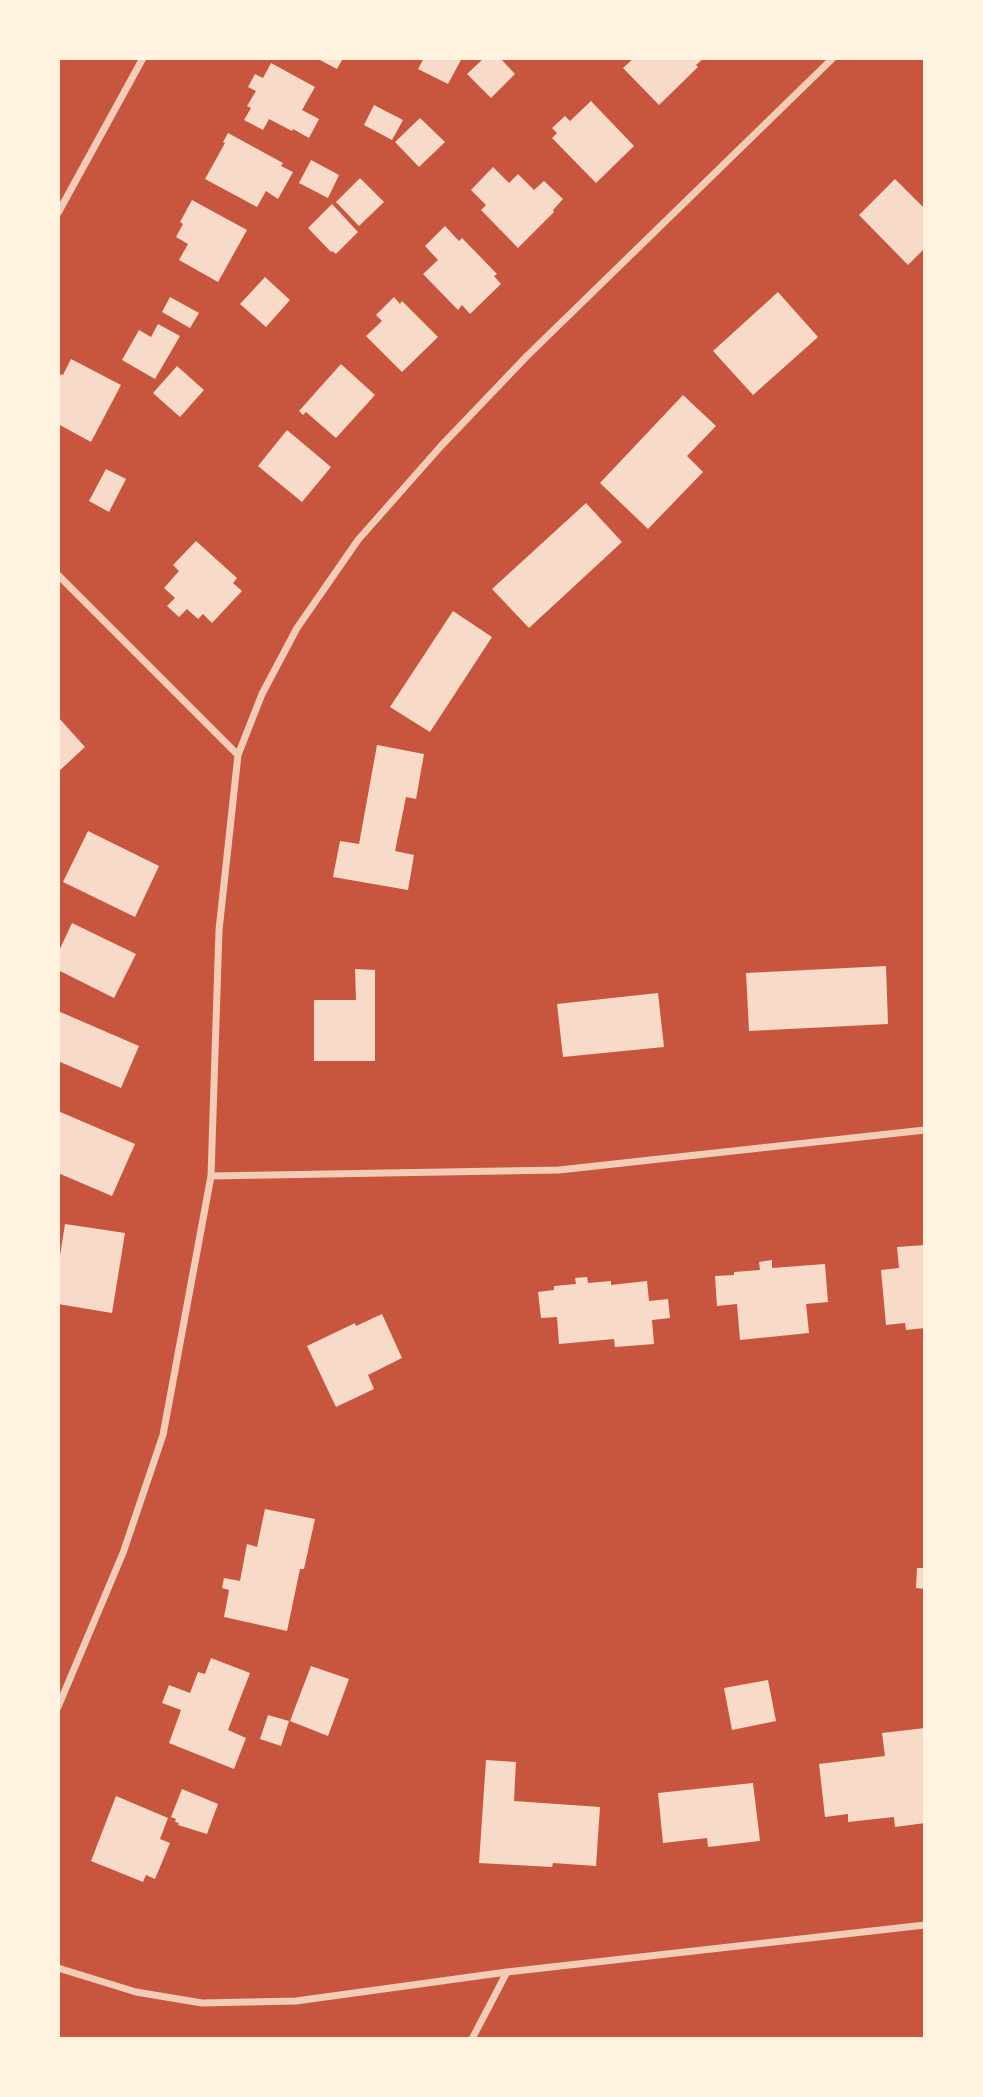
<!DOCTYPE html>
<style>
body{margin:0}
#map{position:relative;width:983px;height:2097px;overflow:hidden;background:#c8553d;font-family:Jost,sans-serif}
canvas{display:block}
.frame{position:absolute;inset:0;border:60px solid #fff3e0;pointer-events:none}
</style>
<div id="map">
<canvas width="983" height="2097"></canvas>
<div class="frame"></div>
</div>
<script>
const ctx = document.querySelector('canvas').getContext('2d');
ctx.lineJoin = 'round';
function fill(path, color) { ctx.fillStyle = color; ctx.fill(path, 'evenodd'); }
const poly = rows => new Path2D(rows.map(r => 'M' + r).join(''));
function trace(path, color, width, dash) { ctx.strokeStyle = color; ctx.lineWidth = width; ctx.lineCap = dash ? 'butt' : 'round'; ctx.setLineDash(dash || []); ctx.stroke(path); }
fill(poly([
 [316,58,339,58,342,60,337,69],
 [424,58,462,58,448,84,418,69],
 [484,58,500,58,515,74,491,98,467,74],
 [634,58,704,58,696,65,698,67,659,105,623,68],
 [271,63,315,87,302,110,319,119,309,138,293,129,292,131,269,119,263,130,244,120,251,108,247,106,256,91,248,87,255,74,263,78],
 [591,101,634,146,596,183,552,138,557,133,552,128,565,116,570,121],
 [374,105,403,120,392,140,364,125],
 [420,118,445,142,419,167,395,142],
 [228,133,283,163,281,166,293,172,278,199,266,191,257,207,205,179,225,143,223,142],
 [311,160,339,175,328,198,299,183],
 [493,167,509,183,518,174,534,190,544,181,563,199,553,210,554,212,518,248,481,210,486,205,471,190],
 [360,178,384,202,359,226,336,202],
 [895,179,925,209,925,248,908,265,859,215],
 [192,200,247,230,218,282,179,260,188,244,176,237,183,224,180,222],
 [332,204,358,232,336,254,332,251,331,252,308,228],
 [445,226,459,241,462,238,497,274,494,276,501,284,470,314,462,305,458,310,423,274,438,260,425,246],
 [265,277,290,300,266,327,240,304],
 [778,292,818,337,753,395,713,351],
 [170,297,199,313,190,328,162,312],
 [394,297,400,304,402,301,438,337,402,372,366,336,382,321,376,315],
 [158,324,180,336,155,379,122,360,139,330,151,337],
 [71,359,121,385,91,442,58,424,58,378,61,374,63,375],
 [341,364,375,395,336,438,306,412,303,415,299,411],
 [177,366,204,390,180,417,153,393],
 [683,395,716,426,687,456,703,472,648,529,600,483],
 [287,430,331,467,302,502,258,466],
 [106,469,126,479,109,512,89,501],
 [586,503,622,542,529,628,492,589],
 [196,541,237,578,233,583,242,591,212,623,203,614,198,619,187,609,179,617,167,606,175,598,164,588,179,571,173,565],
 [453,611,492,637,430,732,390,707],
 [58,717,85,747,58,772],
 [377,745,424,754,416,799,406,797,395,851,414,855,408,890,333,877,340,841,359,844],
 [88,831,159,866,135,917,63,882],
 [72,923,136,954,114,998,58,970,58,953],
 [886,966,888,1024,749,1031,746,973],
 [355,969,375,970,375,1061,314,1061,314,1000,356,1000],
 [658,993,664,1047,563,1057,557,1004],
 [58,1011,139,1046,121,1088,58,1061],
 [58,1111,135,1144,112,1196,58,1173],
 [65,1224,125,1233,112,1313,58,1304,58,1268],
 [925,1245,925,1328,906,1330,905,1323,886,1325,881,1270,899,1268,897,1247],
 [772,1260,772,1268,825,1264,828,1302,806,1304,809,1333,740,1340,737,1304,717,1306,715,1276,734,1275,734,1272,760,1270,759,1262],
 [587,1277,588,1283,611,1281,611,1285,647,1281,649,1301,668,1299,670,1318,652,1320,654,1344,615,1347,614,1339,559,1344,557,1317,541,1318,538,1292,554,1290,554,1286,576,1284,575,1278],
 [382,1314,402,1358,368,1375,374,1389,336,1407,307,1346,355,1323,356,1326],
 [265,1509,315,1519,304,1569,300,1569,287,1631,224,1617,229,1590,222,1588,224,1578,240,1581,247,1544,257,1547],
 [917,1568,925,1568,925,1589,916,1588],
 [211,1658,250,1673,228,1730,246,1738,234,1769,169,1743,181,1710,162,1703,169,1685,190,1693,198,1672,205,1674],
 [311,1666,349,1679,328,1736,290,1721],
 [768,1680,776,1721,732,1730,724,1688],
 [268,1715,289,1721,281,1746,260,1739],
 [925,1728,925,1823,895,1827,894,1817,848,1822,848,1814,825,1817,819,1764,885,1756,882,1733],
 [486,1760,516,1762,514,1801,600,1807,596,1866,553,1863,552,1867,479,1863],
 [753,1783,760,1841,708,1847,707,1838,663,1843,658,1793],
 [182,1789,218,1804,207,1834,178,1825,179,1823,175,1822,176,1819,171,1817],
 [116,1796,168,1818,160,1839,170,1843,155,1879,146,1875,143,1882,91,1861]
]), '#f7dbc8');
trace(poly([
 [58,213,143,58],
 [58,575,238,755],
 [211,1176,559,1170,925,1130],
 [58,1707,123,1553,163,1435,211,1176,219,930,238,755,262,694,297,628,358,540,441,446,527,356,833,58],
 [58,1968,136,1992,202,2003,296,2001,507,1972,925,1925],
 [472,2039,507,1972]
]), '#f1ccb7', 7);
</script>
